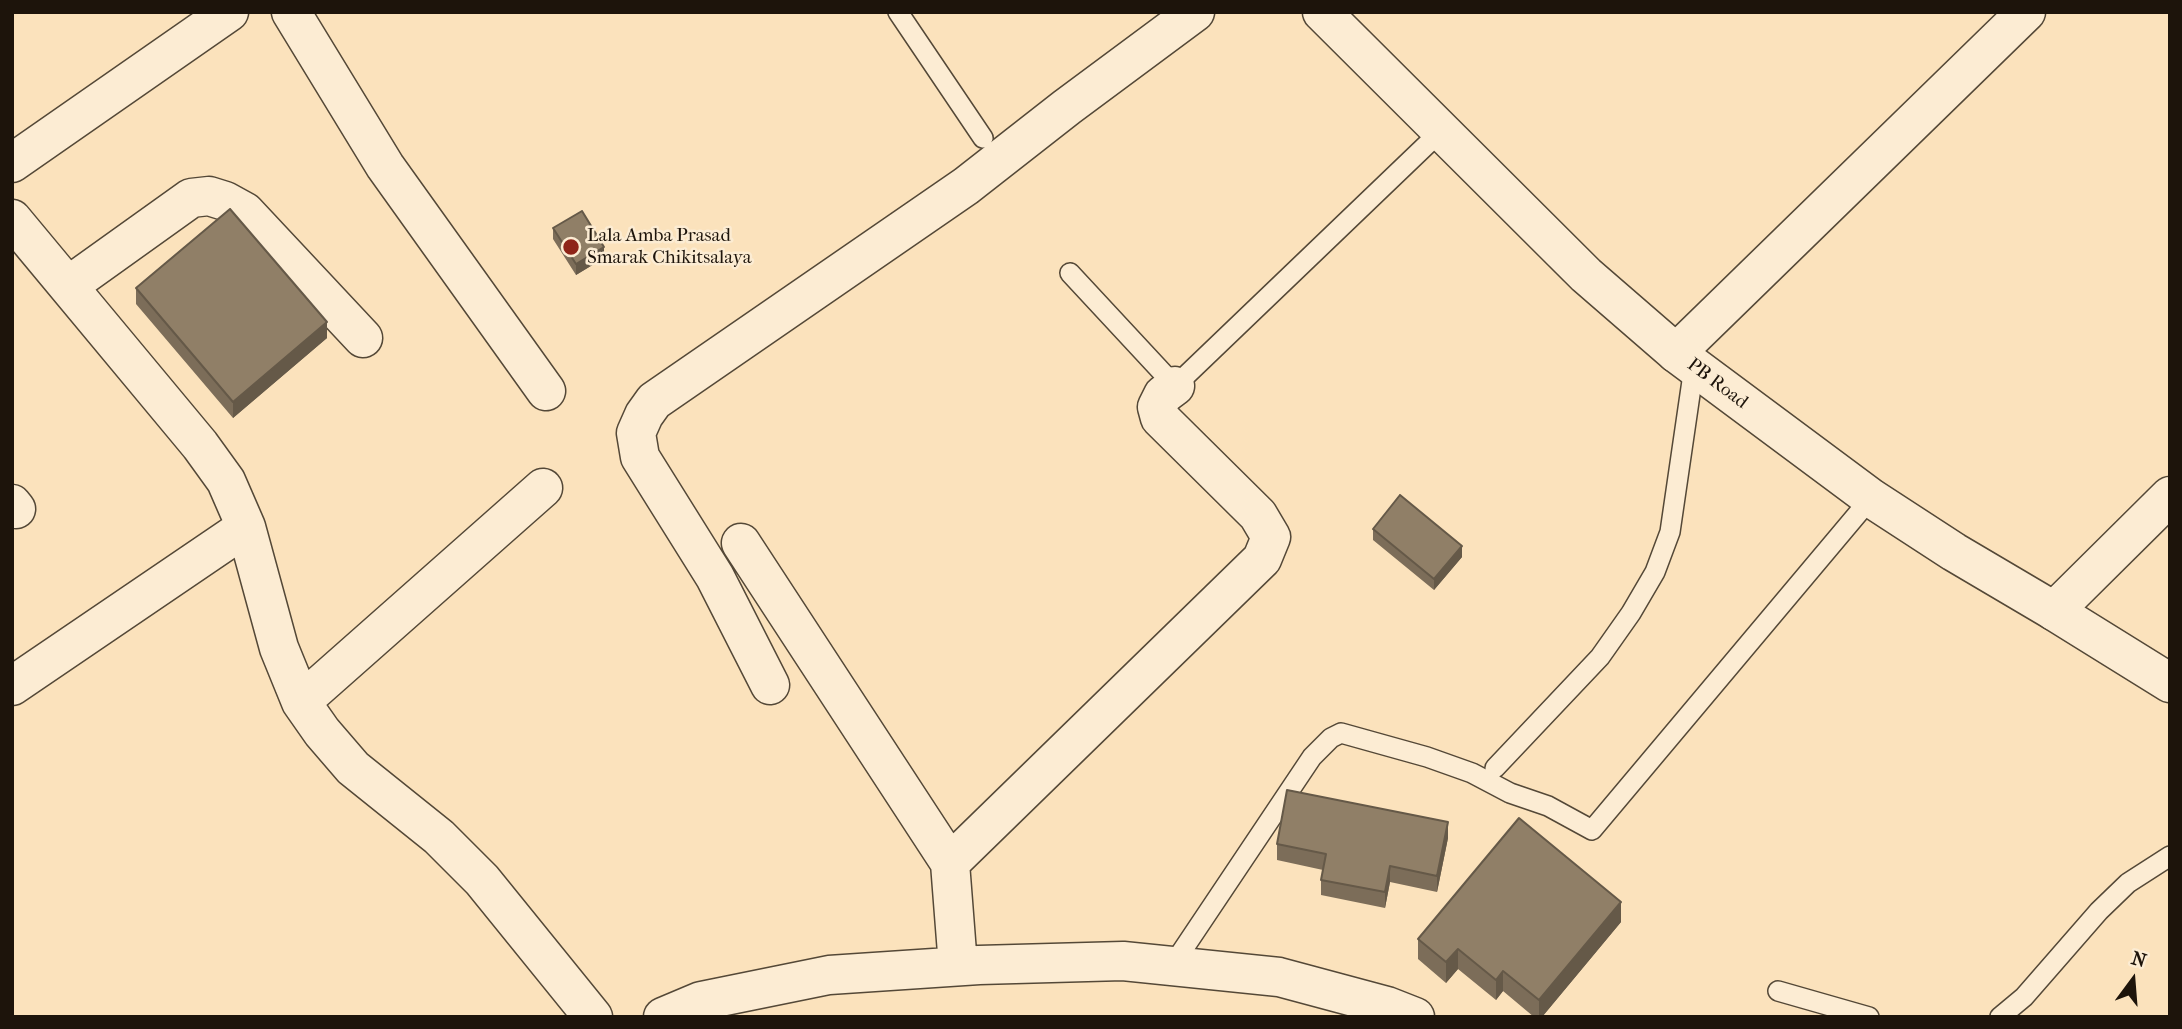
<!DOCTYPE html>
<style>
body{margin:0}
#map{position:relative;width:2182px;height:1029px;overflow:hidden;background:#fbe2bc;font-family:"IM FELL French Canon",serif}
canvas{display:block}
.frame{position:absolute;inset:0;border:14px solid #1d140b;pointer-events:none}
.north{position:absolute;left:2098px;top:945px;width:70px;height:70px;-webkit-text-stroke:5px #fcecd3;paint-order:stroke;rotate:16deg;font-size:19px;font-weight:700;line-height:28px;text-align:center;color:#1d140b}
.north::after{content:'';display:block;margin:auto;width:24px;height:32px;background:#1d140b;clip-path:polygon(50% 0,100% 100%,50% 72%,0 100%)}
</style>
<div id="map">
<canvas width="2182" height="1029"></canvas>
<div class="frame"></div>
<div class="north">N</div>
</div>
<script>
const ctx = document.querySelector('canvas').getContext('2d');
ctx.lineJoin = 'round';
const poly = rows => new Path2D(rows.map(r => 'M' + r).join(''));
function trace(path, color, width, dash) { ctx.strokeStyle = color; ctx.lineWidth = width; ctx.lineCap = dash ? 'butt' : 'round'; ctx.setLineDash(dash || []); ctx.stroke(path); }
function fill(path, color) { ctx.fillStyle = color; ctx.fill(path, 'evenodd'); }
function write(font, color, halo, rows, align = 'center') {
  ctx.font = font + ' "IM FELL French Canon",serif'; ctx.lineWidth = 5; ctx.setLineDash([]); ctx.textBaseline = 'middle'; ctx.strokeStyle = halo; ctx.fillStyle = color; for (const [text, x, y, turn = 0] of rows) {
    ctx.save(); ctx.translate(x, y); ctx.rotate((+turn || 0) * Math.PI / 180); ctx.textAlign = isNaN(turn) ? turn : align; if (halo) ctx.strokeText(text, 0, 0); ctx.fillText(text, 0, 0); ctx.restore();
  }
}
const service = poly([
 [898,12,983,138],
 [1070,273,1175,386,1441,131],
 [1495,768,1600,657,1631,613,1655,572,1670,532,1694,367],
 [1172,966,1312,757,1331,738,1341,733,1427,757,1472,773,1510,793,1548,806,1592,830,1871,498],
 [1778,991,1869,1017],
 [2000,1017,2024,997,2099,911,2128,883,2170,856]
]);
const minor = poly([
 [291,12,385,166,546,391],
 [12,163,229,12],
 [12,219,200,445,226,481,246,527,12,686],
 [68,286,191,198,209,196,225,201,245,212,363,338],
 [1676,353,2026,12],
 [12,504,16,509],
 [246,527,279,648,301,702,322,732,353,768,439,837,482,880,593,1017],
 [741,543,950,863],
 [2054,611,2170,496],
 [770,685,715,577,640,457,636,433,644,415,654,401,966,186,1067,107,1195,12],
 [301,702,543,488],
 [958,966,950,863,1262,559,1271,537,1258,515,1160,418,1157,407,1163,395,1175,386],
 [663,1017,701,1001,829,975,979,965,1123,961,1279,977,1387,1006,1415,1017]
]);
const tertiary = poly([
 [1322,12,1586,275,1676,353,1871,498,1954,552,2054,611,2170,683]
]);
trace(service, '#544837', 22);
trace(minor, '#544837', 41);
trace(tertiary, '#544837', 41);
trace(service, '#fcecd3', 19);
trace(minor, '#fcecd3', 38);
trace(tertiary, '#fcecd3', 38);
fill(poly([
 [553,228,604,258,576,275,553,239],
 [136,288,327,338,233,418,136,304],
 [1373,529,1462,557,1434,590,1373,540],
 [1448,838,1437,892,1390,882,1385,908,1321,895,1321,880,1323,870,1277,860,1277,844],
 [1621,922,1542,1017,1534,1017,1503,991,1496,1000,1458,969,1446,983,1418,959,1418,939]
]), '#7c6d59');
fill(poly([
 [604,247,604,258,576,275,576,264],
 [327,322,327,338,233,418,233,402],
 [1462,546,1462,557,1434,590,1434,579],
 [1448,822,1448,838,1437,892,1437,876],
 [1390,866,1390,882,1385,908,1385,892],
 [1621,902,1621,922,1542,1017,1539,1017,1539,1000],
 [1458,949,1458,969,1446,983,1446,962],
 [1503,971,1503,991,1496,1000,1496,980]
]), '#655948');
const building = poly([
 [230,209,327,322,233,402,136,288,230,209],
 [582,211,604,247,576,264,553,228,582,211],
 [1400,495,1462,546,1434,579,1373,529,1400,495],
 [1287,790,1448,822,1437,876,1390,866,1385,892,1321,880,1326,854,1277,844,1287,790],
 [1519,818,1621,902,1539,1000,1503,971,1496,980,1458,949,1446,962,1418,939,1519,818]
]);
fill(building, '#907f67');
trace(building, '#655948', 2);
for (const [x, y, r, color] of [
 [571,247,9,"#8f2418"]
]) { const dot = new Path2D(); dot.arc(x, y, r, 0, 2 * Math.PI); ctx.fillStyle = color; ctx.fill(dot); trace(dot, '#fcecd3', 2.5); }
write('19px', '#1d140b', '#fcecd3', [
 ["Lala Amba Prasad",587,236],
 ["Smarak Chikitsalaya",587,258]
], 'left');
write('19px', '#1d140b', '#fcecd3', [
 ["PB Road",1717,384,37]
]);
</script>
